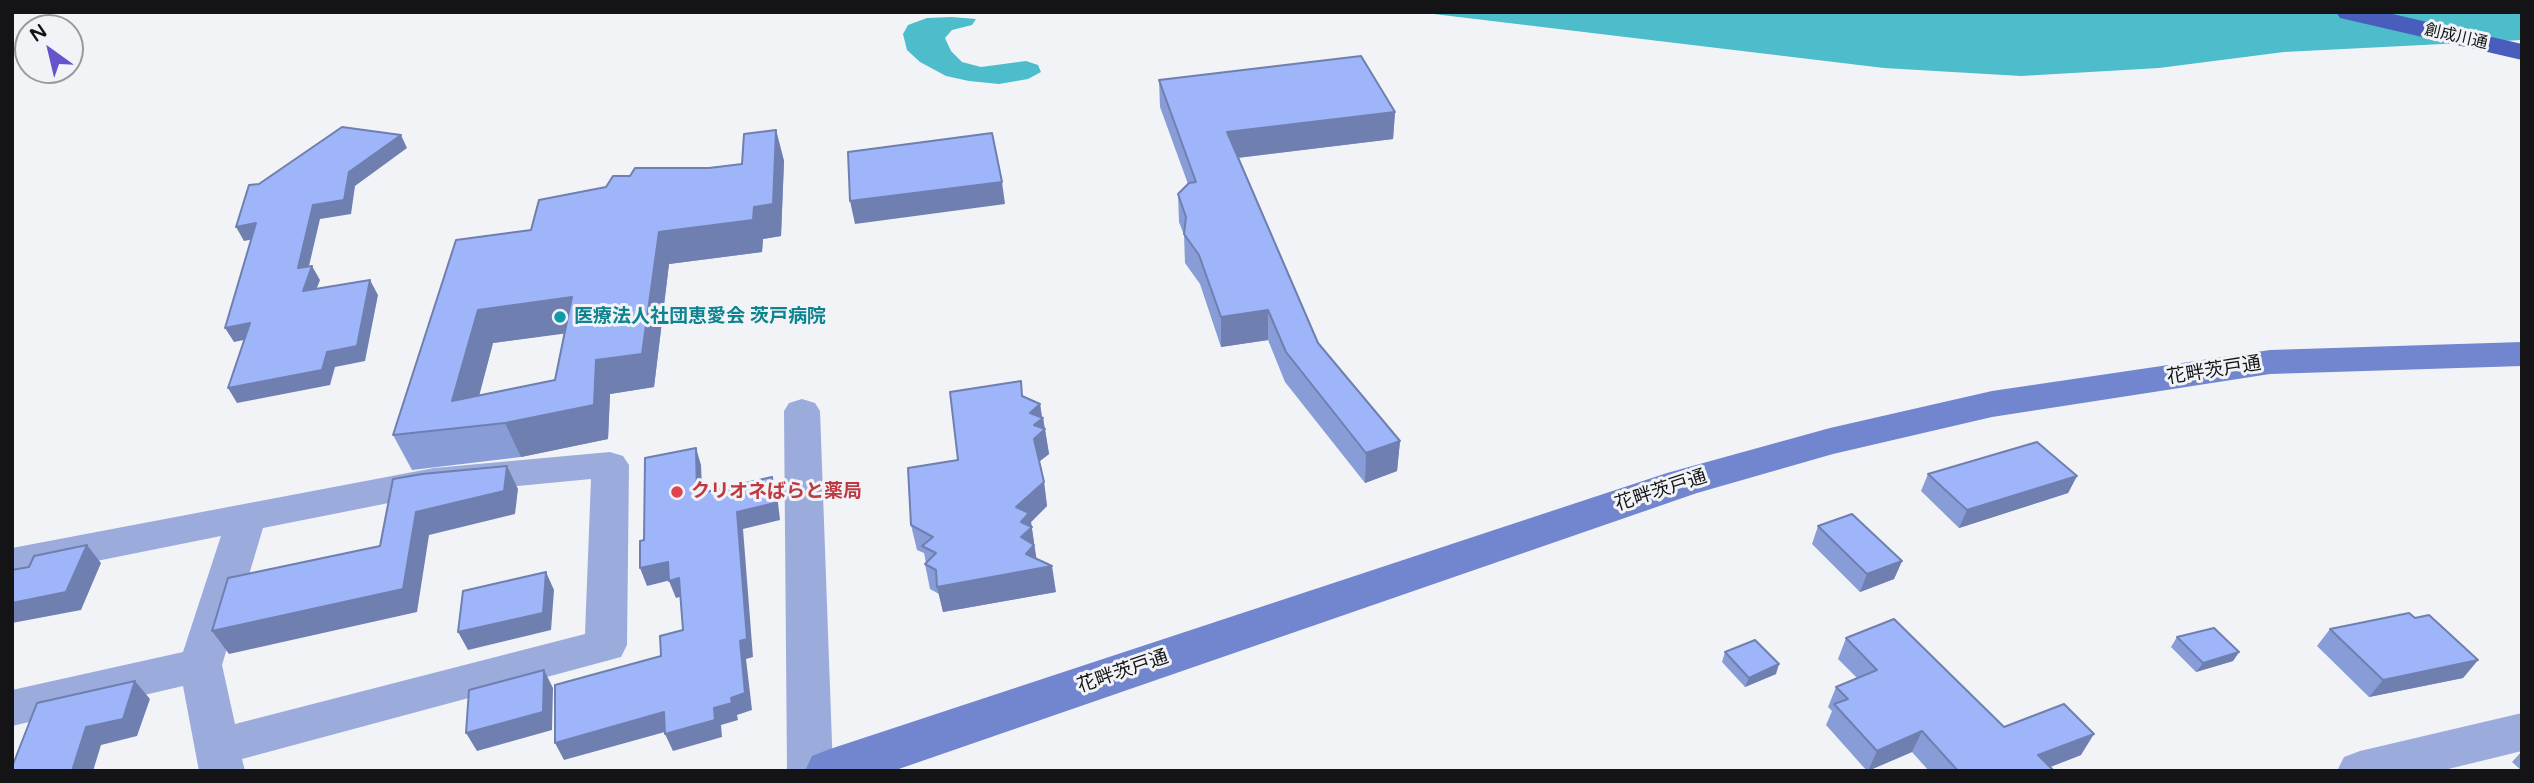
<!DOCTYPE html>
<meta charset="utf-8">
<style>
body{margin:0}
#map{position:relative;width:2534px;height:783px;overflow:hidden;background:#f2f3f7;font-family:"Varela Round",sans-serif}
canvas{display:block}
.frame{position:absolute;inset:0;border:14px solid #141416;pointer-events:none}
.north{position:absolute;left:14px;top:14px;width:70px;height:70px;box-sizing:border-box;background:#f2f3f7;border:2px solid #999a9d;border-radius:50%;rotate:326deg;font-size:19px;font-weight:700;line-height:28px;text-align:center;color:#141416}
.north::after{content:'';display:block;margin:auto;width:24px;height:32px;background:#6654cd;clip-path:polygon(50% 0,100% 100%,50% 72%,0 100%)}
</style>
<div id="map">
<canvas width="2534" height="783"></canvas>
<div class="frame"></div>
<div class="north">N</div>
</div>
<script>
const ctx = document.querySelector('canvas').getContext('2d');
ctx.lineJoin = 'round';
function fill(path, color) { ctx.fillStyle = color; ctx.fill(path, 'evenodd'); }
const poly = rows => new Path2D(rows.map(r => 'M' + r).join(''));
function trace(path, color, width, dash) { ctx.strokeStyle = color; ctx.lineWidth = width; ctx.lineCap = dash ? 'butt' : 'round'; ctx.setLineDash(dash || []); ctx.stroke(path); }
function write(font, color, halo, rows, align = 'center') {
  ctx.font = font + ' "Varela Round","Noto Sans JP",sans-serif'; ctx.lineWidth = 6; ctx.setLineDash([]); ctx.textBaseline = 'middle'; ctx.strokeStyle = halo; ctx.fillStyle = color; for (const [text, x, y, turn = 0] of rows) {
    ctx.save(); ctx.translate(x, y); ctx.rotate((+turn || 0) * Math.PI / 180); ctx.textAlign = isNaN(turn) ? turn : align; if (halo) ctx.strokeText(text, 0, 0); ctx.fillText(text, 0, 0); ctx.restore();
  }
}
fill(poly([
 [1417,12,2522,12,2522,40,2284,52,2159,68,2021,76,1884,68],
 [952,17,976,19,972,25,952,30,945,38,951,51,962,62,981,67,1026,61,1038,65,1041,72,1028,79,999,84,969,81,946,76,920,62,907,50,903,34,908,25,927,18]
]), '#4dbdcb');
fill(poly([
 [802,399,815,403,820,411,833,771,787,771,784,411,789,403,802,399],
 [610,452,623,456,629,465,627,645,621,657,242,759,245,771,199,771,183,686,12,726,12,690,183,652,221,536,12,578,12,548,434,468,610,452],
 [591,479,585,634,235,724,222,665,263,528,434,494,591,479],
 [2522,713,2522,751,2440,771,2337,771,2344,757,2360,751,2522,713]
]), '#9babdc');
fill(poly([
 [2522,342,2522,366,2270,374,1992,417,1833,454,1697,493,893,771,805,771,812,756,830,749,1667,473,1830,428,1992,391,2270,350,2522,342]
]), '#7186ce');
fill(poly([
 [2336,12,2384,12,2522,44,2522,60,2340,18,2336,12]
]), '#495ebc');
fill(poly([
 [1159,80,1395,112,1393,139,1238,158,1318,343,1400,441,1397,471,1365,483,1285,382,1268,340,1221,347,1200,284,1185,263,1184,235,1179,222,1178,194,1188,184,1160,107],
 [776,130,784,161,781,236,763,239,762,252,669,264,654,387,610,394,608,439,521,457,412,470,393,435,531,230,606,187,630,176,742,164],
 [564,333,555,380,479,395,493,343],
 [1023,396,1040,404,1042,417,1043,418,1049,454,1039,462,1044,482,1047,506,1031,522,1036,559,1056,592,943,612,939,594,930,589,925,564,926,563,924,553,917,550,911,525],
 [1928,474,2077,476,2068,493,1959,528,1921,491],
 [1818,526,1902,561,1894,579,1860,592,1812,544],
 [2415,618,2478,660,2463,678,2369,697,2317,646,2330,629],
 [2177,637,2239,652,2233,661,2196,672,2171,647],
 [1846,638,2004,727,2081,755,2050,767,2054,771,1929,771,1912,752,1867,771,1826,725,1832,711,1828,707,1836,687,1857,678,1838,659],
 [1725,652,1776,674,1745,687,1722,662],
 [2522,751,2522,771,2512,762]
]), '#889cd7');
fill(poly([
 [1395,112,1393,139,1227,159,1227,132],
 [776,130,784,161,781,236,763,239,762,252,669,264,654,387,610,394,608,439,521,457,505,423,596,360,659,232,754,207],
 [401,135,407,148,355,186,351,214,320,219,305,283,298,268,313,205,349,172],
 [1002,182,1005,204,855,224,850,201],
 [256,223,264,237,244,241,236,227],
 [312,266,320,280,310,306,303,291],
 [370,280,378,295,365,361,335,367,330,385,237,403,228,388,327,352],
 [572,297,584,331,493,343,471,427,452,401,478,310],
 [1268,310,1268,340,1221,347,1221,317],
 [250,323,258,337,234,342,225,328],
 [1040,404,1042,418,1043,418,1045,430,1045,429,1049,454,1037,463,1030,413],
 [1400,441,1397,471,1365,483,1366,453],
 [696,448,701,465,703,511,697,494],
 [507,466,518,489,515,514,429,535,417,612,229,654,212,631,403,589,416,512],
 [2077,476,2068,493,1959,528,1967,510],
 [772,477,777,494,780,520,743,529,753,657,746,659,752,710,737,715,738,720,721,725,722,737,673,751,665,734,731,698,740,641,737,512],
 [1044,482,1047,506,1031,522,1038,569,1052,566,1056,592,943,612,937,587,1016,507],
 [87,545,101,563,81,610,12,623,12,603],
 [1902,561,1894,579,1860,592,1867,574],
 [668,562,675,579,647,586,640,568],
 [546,572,554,590,551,630,468,650,458,632],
 [679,578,686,595,676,598,669,581],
 [2239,652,2233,661,2196,672,2203,663],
 [2478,660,2463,678,2369,697,2383,680],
 [1779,664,1776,674,1745,687,1749,678],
 [544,670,553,688,552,730,477,751,466,733],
 [135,681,150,699,137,736,101,745,93,771,72,771,86,727],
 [664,712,672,730,564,760,555,743],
 [1922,731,1912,752,1868,771,1877,751],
 [2094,734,2081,755,2040,771,2038,755]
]), '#6f7faf');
const building = poly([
 [1361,56,1395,112,1227,132,1318,343,1400,441,1366,453,1286,352,1268,310,1221,317,1199,255,1184,234,1186,217,1178,194,1189,183,1196,182,1159,80,1361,56],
 [342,127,401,135,349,172,344,200,313,205,298,268,312,266,303,291,370,280,357,346,327,352,322,370,228,388,250,323,225,328,256,223,236,227,249,185,259,184,342,127],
 [776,130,773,204,754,207,753,220,659,232,642,354,596,360,594,405,505,423,393,435,456,240,531,230,539,200,606,187,613,176,630,176,635,168,709,168,742,164,744,134,776,130],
 [572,297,555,380,452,401,478,310,572,297],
 [992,133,1002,182,850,201,848,152,992,133],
 [1021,381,1022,396,1040,404,1030,413,1043,418,1034,425,1045,429,1034,439,1044,482,1016,507,1029,513,1021,522,1032,527,1021,537,1034,545,1026,554,1052,566,937,587,936,570,925,564,936,553,922,546,933,537,911,525,908,468,958,460,950,392,1021,381],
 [2037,442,2077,476,1967,510,1928,474,2037,442],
 [696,448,697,494,772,477,775,503,737,512,747,639,740,641,745,693,731,698,732,703,714,708,715,720,665,734,664,712,555,743,555,685,661,656,660,636,683,630,679,578,669,581,668,562,640,568,640,541,644,540,645,458,696,448],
 [507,466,504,491,416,512,403,589,212,631,228,578,380,546,393,479,422,474,507,466],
 [1852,514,1902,561,1867,574,1818,526,1852,514],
 [87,545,66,592,12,603,12,570,29,567,34,556,87,545],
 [546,572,543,613,458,632,463,591,546,572],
 [2409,613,2415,618,2429,615,2478,660,2383,680,2330,629,2409,613],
 [1894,619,2004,727,2064,704,2094,734,2038,755,2054,771,1958,771,1922,731,1877,751,1834,704,1848,699,1836,687,1877,670,1846,638,1894,619],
 [2214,628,2239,652,2203,663,2177,637,2214,628],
 [1755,640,1779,664,1749,678,1725,652,1755,640],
 [544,670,543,712,466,733,469,690,544,670],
 [135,681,123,719,86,727,72,771,12,771,12,767,37,703,135,681]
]);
fill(building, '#9eb5fa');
trace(building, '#6f7faf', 2);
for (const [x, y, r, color] of [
 [560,317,7,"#0f9aa8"],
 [677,492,7,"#e0444e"]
]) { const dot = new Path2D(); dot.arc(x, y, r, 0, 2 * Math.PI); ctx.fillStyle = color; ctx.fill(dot); trace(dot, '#f2f3f7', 2.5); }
write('16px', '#141416', '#f2f3f7', [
 ["創成川通",2456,37,13]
]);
write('bold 19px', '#0d838f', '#f2f3f7', [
 ["医療法人社団恵愛会 茨戸病院",574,317]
], 'left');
write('19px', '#141416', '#f2f3f7', [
 ["花畔茨戸通",2214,371,-9],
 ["花畔茨戸通",1661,491,-18],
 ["花畔茨戸通",1123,672,-19]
]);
write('bold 19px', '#be3a42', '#f2f3f7', [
 ["クリオネばらと薬局",691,492]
], 'left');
</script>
